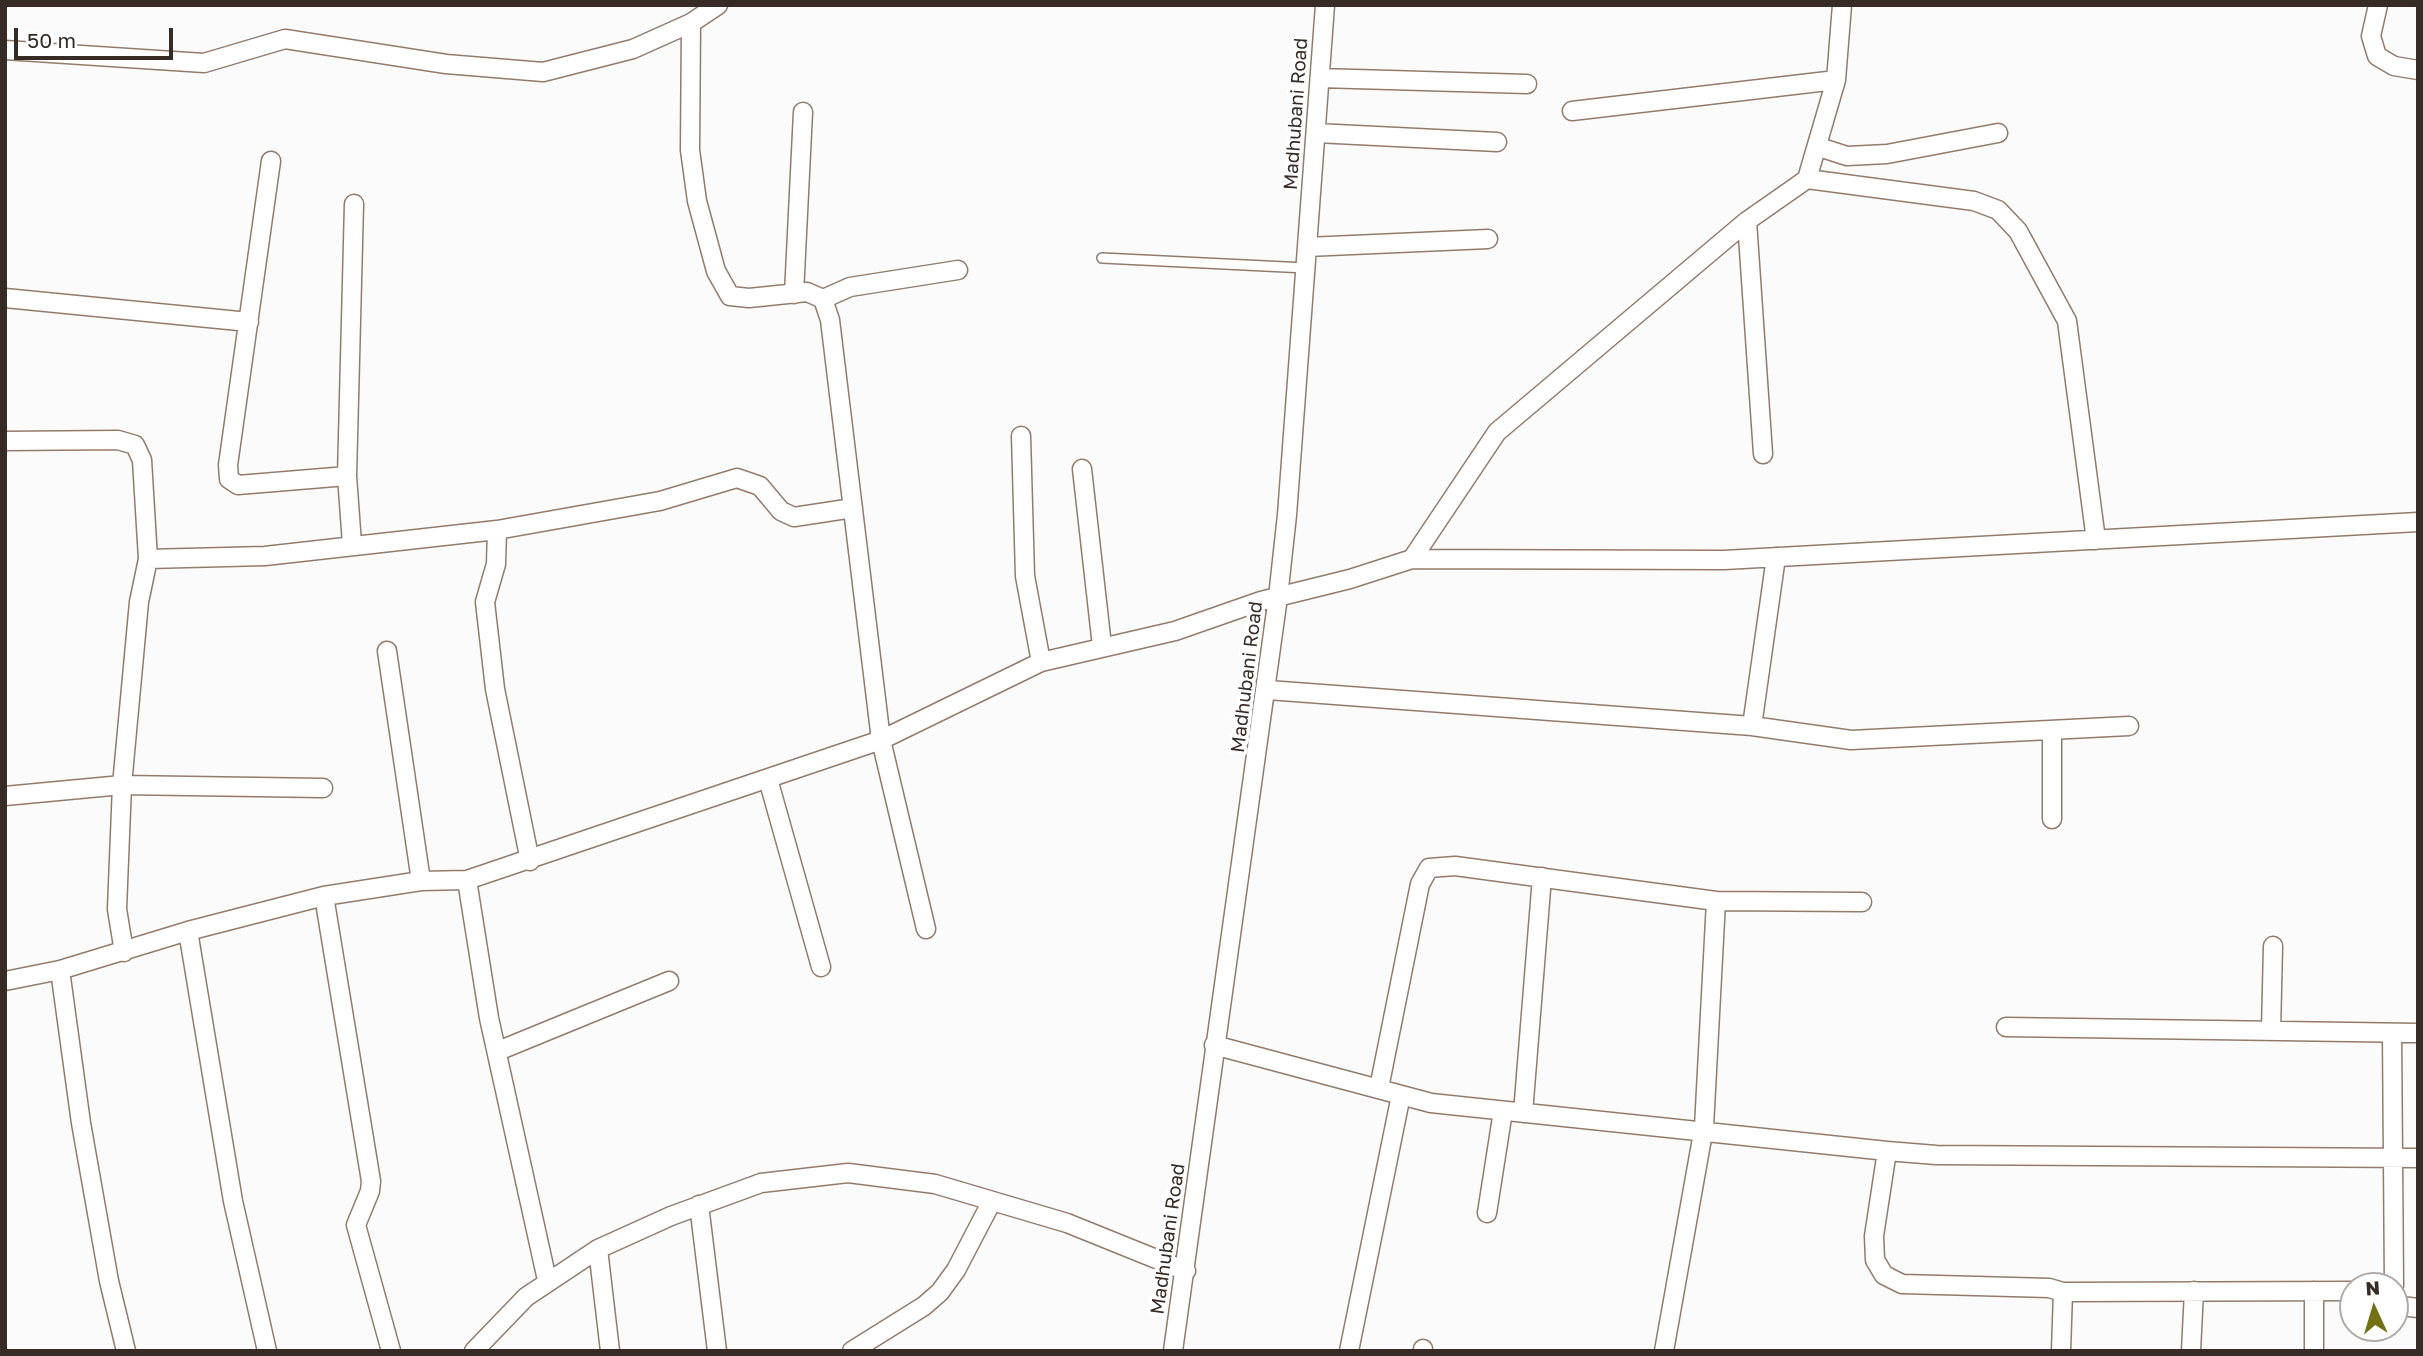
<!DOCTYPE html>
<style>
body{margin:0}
#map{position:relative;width:2423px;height:1356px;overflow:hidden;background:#fbfbfb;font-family:"Golos Text",sans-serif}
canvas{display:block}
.frame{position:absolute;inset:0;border:7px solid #362c25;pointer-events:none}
.north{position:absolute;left:2339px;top:1272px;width:70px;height:70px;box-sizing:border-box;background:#fff;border:2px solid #afaba8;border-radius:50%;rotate:356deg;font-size:19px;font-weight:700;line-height:28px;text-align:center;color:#362c25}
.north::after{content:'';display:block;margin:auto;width:24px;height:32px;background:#727115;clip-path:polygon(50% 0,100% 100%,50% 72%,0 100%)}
.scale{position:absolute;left:14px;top:28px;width:159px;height:32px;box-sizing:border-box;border:4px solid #362c25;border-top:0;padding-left:9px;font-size:21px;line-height:24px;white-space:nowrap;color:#362c25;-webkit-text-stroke:5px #fff;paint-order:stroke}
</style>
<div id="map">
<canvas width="2423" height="1356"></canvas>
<div class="frame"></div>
<div class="north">N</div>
<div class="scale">50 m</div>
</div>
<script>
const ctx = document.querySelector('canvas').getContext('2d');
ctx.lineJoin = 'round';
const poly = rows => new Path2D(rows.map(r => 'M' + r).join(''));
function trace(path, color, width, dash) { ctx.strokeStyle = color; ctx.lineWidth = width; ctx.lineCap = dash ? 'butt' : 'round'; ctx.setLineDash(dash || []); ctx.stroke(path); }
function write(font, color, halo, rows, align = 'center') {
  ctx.font = font + ' "Golos Text",sans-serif'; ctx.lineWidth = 7; ctx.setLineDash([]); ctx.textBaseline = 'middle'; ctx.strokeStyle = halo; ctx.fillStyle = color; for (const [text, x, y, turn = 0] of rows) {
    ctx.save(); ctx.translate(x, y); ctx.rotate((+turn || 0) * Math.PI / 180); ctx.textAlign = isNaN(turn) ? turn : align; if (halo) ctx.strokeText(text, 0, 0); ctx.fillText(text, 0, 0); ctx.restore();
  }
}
const service = poly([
 [1102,258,1306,268]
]);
const minor = poly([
 [2378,5,2371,36,2377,56,2394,66,2418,70],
 [691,23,690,150,697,201,716,271,730,296,749,298,807,292,823,299,830,320,881,740,926,929],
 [5,50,204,63,285,39,446,64,543,72,633,49,691,23,718,5],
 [1320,78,1527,84],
 [1572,111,1836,80],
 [1316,133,1497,142],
 [1819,147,1847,156,1887,154,1998,133],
 [271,161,228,465,229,479,238,485,347,476],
 [1807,179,1974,201,1998,210,2018,231,2067,321,2096,540],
 [1747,221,1763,454],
 [1307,247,1488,239],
 [794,294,803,112],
 [5,298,249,322],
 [823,299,850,287,958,270],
 [1021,436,1025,576,1041,662],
 [5,441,118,440,135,445,142,460,148,559,139,602,122,785,117,909,124,952],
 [1082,469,1102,646],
 [497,530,496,564,485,602,495,689,530,861],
 [352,544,347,476,354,204],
 [148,559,265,556,497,530,660,501,737,478,760,486,781,511,794,517,853,508],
 [1412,559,1497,432,1747,221,1807,179,1836,80,1842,5],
 [387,651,421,881],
 [1268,690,1752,726,1851,740,2129,726],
 [1752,726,1776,557],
 [2052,730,2052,819],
 [768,779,821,967],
 [5,796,122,785,323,788],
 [467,880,489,1018,547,1280],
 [324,896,371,1181,370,1191,356,1225,391,1351],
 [188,931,233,1201,267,1351],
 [60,970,81,1123,109,1281,126,1351],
 [5,981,60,970,188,931,324,896,421,881,467,880,881,740,1041,662,1175,631,1261,601,1350,579,1412,559,1724,560,2418,522],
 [2006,1027,2418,1033],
 [2271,1031,2273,946],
 [2392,1033,2394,1286],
 [1214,1045,1431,1103,1887,1151,1936,1155,2418,1158],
 [498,1051,669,981],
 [1379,1088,1420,884,1429,868,1455,866,1716,901,1862,902],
 [1523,1113,1542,877],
 [1887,1151,1874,1236,1875,1260,1884,1275,1902,1284,2049,1288,2063,1292,2353,1291],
 [699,1205,717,1351],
 [1487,1213,1503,1111],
 [598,1249,610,1351],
 [2395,1301,2401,1306,2418,1308],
 [474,1351,526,1297,598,1249,671,1216,761,1183,848,1173,935,1184,1067,1223,1186,1271],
 [852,1351,924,1306,940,1292,956,1270,992,1201],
 [1173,1351,1278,597,1287,515,1325,5],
 [1349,1351,1401,1095],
 [1423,1351,1423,1349],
 [1664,1351,1704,1127,1716,901],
 [2061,1351,2063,1292],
 [2191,1351,2194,1291],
 [2314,1351,2314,1291]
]);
trace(service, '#937b6b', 12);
trace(minor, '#937b6b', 21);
trace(service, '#fff', 9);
trace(minor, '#fff', 18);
write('19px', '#362c25', '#fff', [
 ["Madhubani Road",1296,114,-86],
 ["Madhubani Road",1247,677,-83],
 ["Madhubani Road",1168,1239,-82]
]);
</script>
